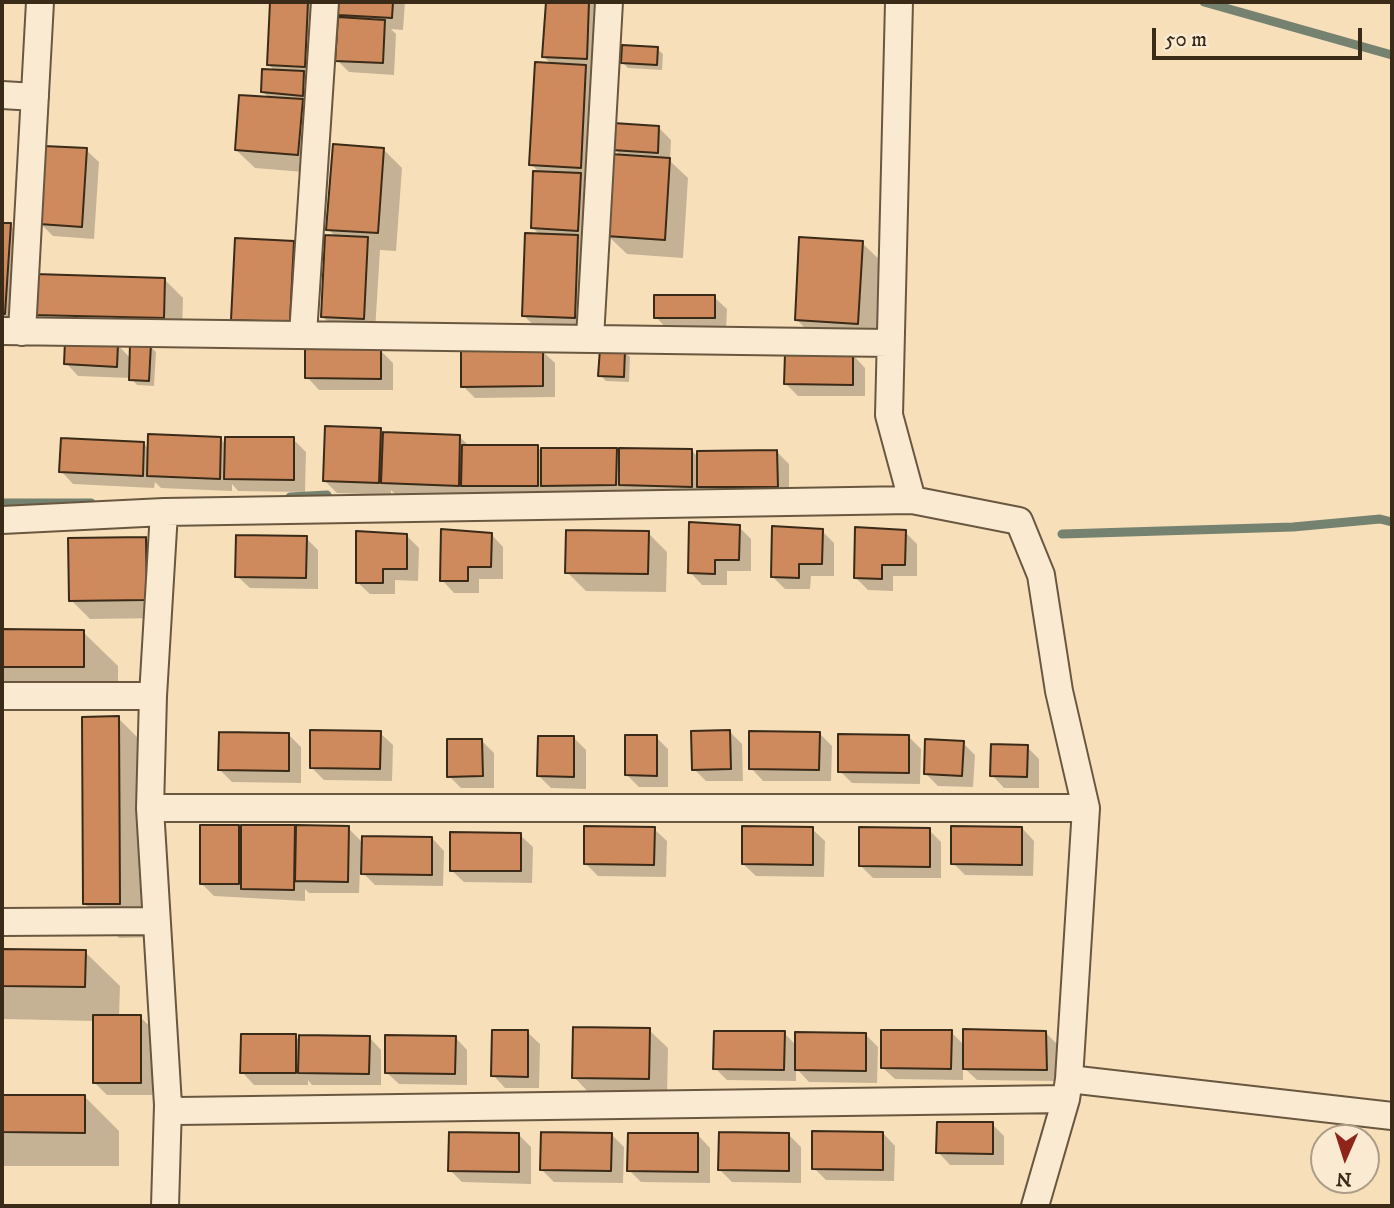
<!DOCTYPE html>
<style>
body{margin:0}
#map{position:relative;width:1394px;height:1208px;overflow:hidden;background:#f7dfba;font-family:"IM FELL DW Pica",serif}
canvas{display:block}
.frame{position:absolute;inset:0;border:4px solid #3a2a18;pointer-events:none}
.north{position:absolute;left:1310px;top:1124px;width:70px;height:70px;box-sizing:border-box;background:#faead2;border:2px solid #ad9d88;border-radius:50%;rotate:183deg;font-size:19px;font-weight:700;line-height:28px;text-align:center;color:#3a2a18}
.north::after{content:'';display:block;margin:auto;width:24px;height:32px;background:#8f2418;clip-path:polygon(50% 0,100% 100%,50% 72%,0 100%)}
.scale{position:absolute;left:1152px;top:28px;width:210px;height:32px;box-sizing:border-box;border:4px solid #3a2a18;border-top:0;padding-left:9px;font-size:21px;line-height:24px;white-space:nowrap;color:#3a2a18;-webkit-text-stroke:5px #faead2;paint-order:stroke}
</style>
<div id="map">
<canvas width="1394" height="1208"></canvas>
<div class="frame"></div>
<div class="north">N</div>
<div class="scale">50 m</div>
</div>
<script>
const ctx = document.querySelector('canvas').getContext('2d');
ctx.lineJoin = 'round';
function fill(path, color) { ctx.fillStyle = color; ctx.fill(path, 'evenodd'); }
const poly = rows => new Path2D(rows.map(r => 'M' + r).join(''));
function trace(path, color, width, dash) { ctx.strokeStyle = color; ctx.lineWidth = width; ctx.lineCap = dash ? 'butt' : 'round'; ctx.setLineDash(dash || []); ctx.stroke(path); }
fill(poly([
 [272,2,318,2,316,173,255,168,236,150,270,99,263,92,275,71,268,64],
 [340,2,405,2,403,30,391,29,396,34,394,75,349,72,337,60,344,19,339,15],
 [547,2,602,2,598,71,590,70,604,85,593,336,543,334,524,316,540,235,533,228,540,173,531,164,552,65,544,57],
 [657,49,663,54,662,70,628,68,622,62],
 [659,128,671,140,670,161,688,178,683,258,627,254,608,236,621,156,614,149],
 [86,150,99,162,94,239,53,236,41,224],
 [384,150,402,168,396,251,380,250,375,331,336,329,323,317,336,237,328,229],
 [2,225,10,225,29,244,23,332,2,330],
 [293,242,311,261,308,340,251,338,232,319],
 [862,243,881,261,876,341,815,338,797,320],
 [164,279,183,298,182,336,53,333,34,314],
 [714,297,727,309,726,330,668,330,656,317],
 [118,345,131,359,150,346,156,352,154,386,137,385,131,378,78,376,66,363],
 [381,351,393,363,393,390,319,390,307,377],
 [542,351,555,363,555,397,475,398,463,386],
 [624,351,630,357,629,382,606,381,600,375],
 [853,355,865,368,865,396,798,396,786,384],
 [380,430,384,434,459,436,470,447,537,447,542,452,616,450,621,455,692,451,699,458,777,452,789,464,789,499,556,497,550,492,550,497,402,501,391,490,391,495,337,493,325,481],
 [221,439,226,445,293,439,306,452,305,492,238,491,232,484,232,491,161,488,155,482,154,488,73,484,61,471,143,443,149,449],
 [739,527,751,539,751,571,727,571,727,585,702,585,690,572],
 [822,531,834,543,834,576,811,576,810,589,785,589,773,577],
 [905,532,917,544,917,576,893,576,893,591,868,590,856,578],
 [648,533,667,552,666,592,586,591,567,572],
 [491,534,503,547,503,579,479,579,479,593,454,593,442,580],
 [407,536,419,548,418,581,395,580,395,594,370,594,357,582],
 [145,538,164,557,165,618,90,619,71,600],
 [306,538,318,550,318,589,250,588,237,576],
 [2,631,83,632,118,666,118,701,2,700],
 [118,718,153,753,154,937,119,938,84,903],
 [730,732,742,744,743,781,706,781,694,769],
 [380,733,393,745,392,781,324,780,312,768],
 [819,733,832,746,831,781,763,781,751,768],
 [289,735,301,747,301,783,232,782,220,770],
 [908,736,921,749,920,784,852,783,840,771],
 [656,737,668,749,668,787,639,787,627,775],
 [574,738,586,750,586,789,551,788,539,776],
 [481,740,494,753,494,788,461,788,449,776],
 [963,743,975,755,973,787,938,786,925,773],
 [1027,747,1039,759,1039,788,1004,788,992,775],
 [294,826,298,831,348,828,363,843,432,838,444,851,443,886,375,885,360,870,359,893,309,893,305,889,305,901,214,896,202,884,239,827,243,831],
 [1022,828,1034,841,1033,876,965,875,953,863],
 [654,829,667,841,666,877,598,876,585,863],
 [812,829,825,841,824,877,756,876,743,864],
 [929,830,941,842,941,878,873,878,860,865],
 [520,835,533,847,532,883,464,882,451,870],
 [2,951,85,952,120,986,119,1017,140,1017,153,1029,152,1095,107,1095,94,1082,95,1021,2,1019],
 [649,1030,668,1048,667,1097,592,1096,574,1077],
 [527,1032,540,1044,539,1088,505,1088,493,1075],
 [951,1032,965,1046,1045,1032,1058,1045,1058,1081,977,1080,963,1067,963,1080,895,1079,882,1067],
 [784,1033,797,1046,866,1035,878,1047,877,1083,809,1082,796,1068,796,1081,727,1080,715,1068],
 [295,1036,300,1041,369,1037,381,1050,381,1085,312,1085,308,1080,308,1085,254,1085,242,1072],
 [455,1037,467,1050,467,1085,399,1084,386,1072],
 [2,1096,85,1097,119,1131,119,1166,2,1166],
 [992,1124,1004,1136,1004,1165,950,1165,938,1152],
 [883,1133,895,1146,894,1181,826,1180,814,1168],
 [611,1134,624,1147,623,1183,554,1182,542,1170],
 [519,1135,531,1147,531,1184,462,1182,450,1170],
 [698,1135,710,1148,710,1183,641,1182,629,1170],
 [789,1135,801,1147,801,1183,732,1182,720,1170]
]), '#0003');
trace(poly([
 [1204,2,1392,55],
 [290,497,327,495],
 [2,503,91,503],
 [1062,534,1293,527,1380,519,1392,522]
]), '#768270', 9);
const building = poly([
 [270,2,308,2,305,67,267,65,270,2],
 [338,2,393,2,392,18,338,15,338,2],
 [546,2,589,2,587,59,542,57,546,2],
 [338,17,385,20,383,63,335,61,338,17],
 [622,45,658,47,657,65,621,63,622,45],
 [535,62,586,65,581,168,529,165,535,62],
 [262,69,304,71,303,96,261,92,262,69],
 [239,95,303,99,298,155,235,150,239,95],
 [613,123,659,126,658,153,612,150,613,123],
 [333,144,384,148,378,233,326,230,333,144],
 [44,146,87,148,82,227,39,224,44,146],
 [611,154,670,158,665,240,606,236,611,154],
 [533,171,581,173,578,231,531,228,533,171],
 [2,223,11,223,5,314,2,314,2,223],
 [525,233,578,235,575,318,522,316,525,233],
 [325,235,368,237,364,319,321,317,325,235],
 [799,237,863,241,858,324,795,320,799,237],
 [235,238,294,241,290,322,231,320,235,238],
 [35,274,165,278,164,318,32,315,35,274],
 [654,295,715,295,715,318,654,318,654,295],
 [65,341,118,344,117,367,64,364,65,341],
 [130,344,151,344,149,381,129,380,130,344],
 [305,348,381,349,381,379,305,378,305,348],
 [461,349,543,349,543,386,461,387,461,349],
 [600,349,625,350,624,377,598,376,600,349],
 [785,353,853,354,853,385,784,384,785,353],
 [325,426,381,428,379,483,323,481,325,426],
 [383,432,460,435,459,486,381,483,383,432],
 [148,434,221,437,220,479,147,476,148,434],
 [225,437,294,437,294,480,224,479,225,437],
 [61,438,144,442,143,476,59,472,61,438],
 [462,445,538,445,538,486,461,486,462,445],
 [541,448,617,448,616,485,541,486,541,448],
 [619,448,692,449,692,487,619,485,619,448],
 [777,450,778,487,697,487,697,451,777,450],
 [689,522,740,525,739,560,715,560,715,574,688,573,689,522],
 [772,526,823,529,822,564,799,564,799,578,771,577,772,526],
 [855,527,906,530,905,565,882,565,882,579,854,578,855,527],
 [441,529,492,533,491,567,468,567,468,581,440,581,441,529],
 [566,530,649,531,648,574,565,573,566,530],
 [356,531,407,534,407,569,383,569,383,583,356,583,356,531],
 [236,535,307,536,306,578,235,577,236,535],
 [146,537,147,600,69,601,68,538,146,537],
 [2,629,84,630,84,667,2,667,2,629],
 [119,716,120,904,83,904,82,717,119,716],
 [310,730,381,731,380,769,310,768,310,730],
 [730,730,731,769,692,770,691,731,730,730],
 [749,731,820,732,819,770,749,769,749,731],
 [219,732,289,733,289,771,218,770,219,732],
 [838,734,909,735,909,773,838,772,838,734],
 [625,735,657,735,657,776,625,775,625,735],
 [538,736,574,736,574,777,537,776,538,736],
 [447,739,482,739,483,776,447,777,447,739],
 [925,739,964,741,962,776,924,774,925,739],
 [991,744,1028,745,1027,777,990,776,991,744],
 [200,825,239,825,239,884,200,884,200,825],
 [241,825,295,825,294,890,241,889,241,825],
 [296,825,349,826,348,882,295,881,296,825],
 [584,826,655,827,654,865,584,864,584,826],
 [742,826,813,827,813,865,742,864,742,826],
 [951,826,1022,827,1022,865,951,864,951,826],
 [859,827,930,828,930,867,859,866,859,827],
 [450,832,521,833,521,871,450,871,450,832],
 [362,836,432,837,432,875,361,874,362,836],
 [2,949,86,950,85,987,2,986,2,949],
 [93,1015,141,1015,141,1083,93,1083,93,1015],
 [573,1027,650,1028,649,1079,572,1078,573,1027],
 [963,1029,1046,1031,1047,1070,963,1069,963,1029],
 [492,1030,528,1030,528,1077,491,1076,492,1030],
 [881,1030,952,1030,951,1069,881,1068,881,1030],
 [714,1031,785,1031,784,1070,713,1069,714,1031],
 [795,1032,866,1033,866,1071,795,1070,795,1032],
 [241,1034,296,1034,296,1073,240,1073,241,1034],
 [299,1035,370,1036,369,1074,298,1073,299,1035],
 [385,1035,456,1036,455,1074,385,1073,385,1035],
 [2,1095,85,1095,85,1133,2,1132,2,1095],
 [937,1122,993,1122,993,1154,936,1153,937,1122],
 [812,1131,883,1132,883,1170,812,1169,812,1131],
 [449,1132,519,1133,519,1172,448,1171,449,1132],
 [541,1132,612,1133,611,1171,540,1170,541,1132],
 [719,1132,789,1133,789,1171,718,1170,719,1132],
 [628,1133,698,1133,698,1172,627,1171,628,1133]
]);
fill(building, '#ce8a5c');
trace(building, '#3a2a18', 2);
const minor = poly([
 [899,2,889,415,912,500,1019,521,1041,575,1059,691,1086,808,1069,1079,1066,1099,1035,1206],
 [2,95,35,97],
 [2,331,889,343],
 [22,332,40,2],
 [303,334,325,2],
 [590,338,609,2],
 [164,512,153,696,150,808,168,1105,165,1206],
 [2,520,164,512,912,500],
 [2,696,153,696],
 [150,808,1086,808],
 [2,922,156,921],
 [1069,1079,1392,1116],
 [168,1105,178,1111,1066,1099]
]);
trace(minor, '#695740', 30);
trace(minor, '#faead2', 26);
</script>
